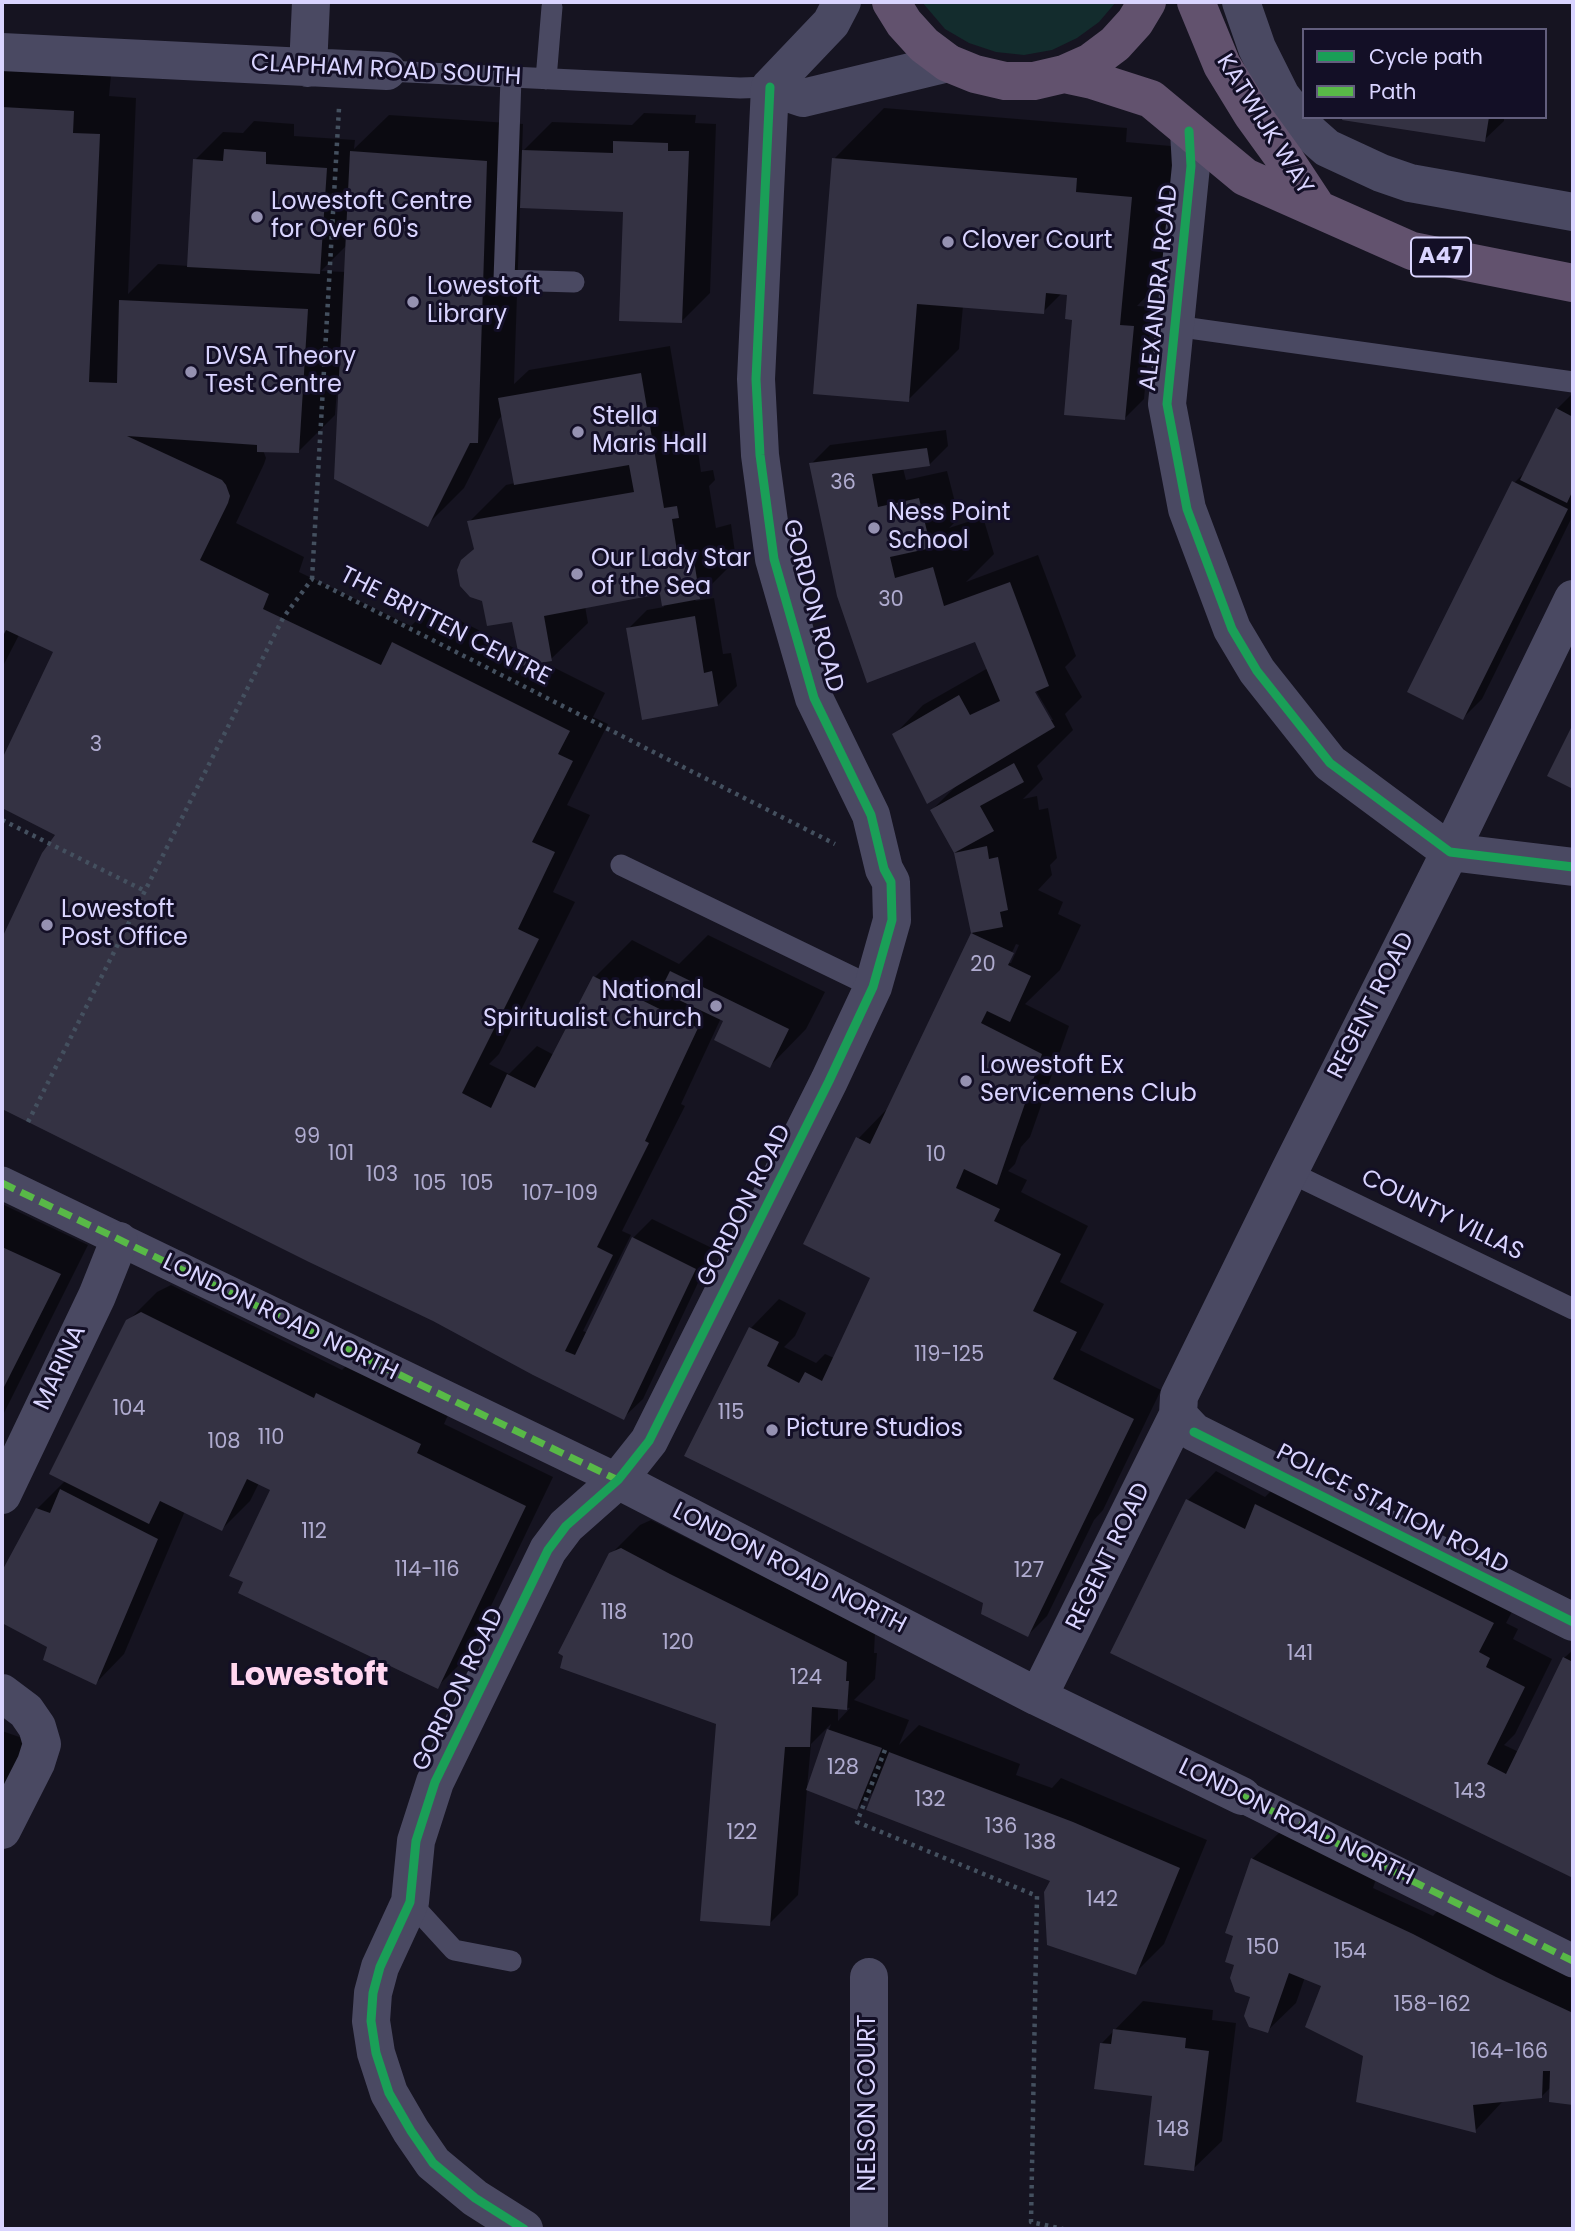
<!DOCTYPE html>
<style>
body{margin:0}
#map{position:relative;width:1575px;height:2231px;overflow:hidden;background:#161421;font-family:Poppins,sans-serif}
canvas{display:block}
.frame{position:absolute;inset:0;border:4px solid #d9d4ff;pointer-events:none}
.legend{position:absolute;left:1302px;top:28px;width:245px;height:91px;box-sizing:border-box;background:#130f26;border:2px solid #625e7d;margin:0;padding:9px 12px;list-style:none;font-size:21px;color:#d9d4ff}
.legend li{display:flex;align-items:center;gap:14px;height:35px}
.legend b{width:35px;border:2px solid #625e7d}
</style>
<div id="map">
<canvas width="1575" height="2231"></canvas>
<div class="frame"></div>
<ul class="legend">
<li><b style="height:9px;background:#1a9f57"></b>Cycle path</li>
<li><b style="height:9px;background:#58b947"></b>Path</li>
</ul>
</div>
<script>
const ctx = document.querySelector('canvas').getContext('2d');
ctx.lineJoin = 'round';
function fill(path, color) { ctx.fillStyle = color; ctx.fill(path, 'evenodd'); }
const poly = rows => new Path2D(rows.map(r => 'M' + r).join(''));
function trace(path, color, width, dash) { ctx.strokeStyle = color; ctx.lineWidth = width; ctx.lineCap = dash ? 'butt' : 'round'; ctx.setLineDash(dash || []); ctx.stroke(path); }
function write(font, color, halo, rows, align = 'center') {
  ctx.font = font + ' Poppins,sans-serif'; ctx.lineWidth = 6; ctx.setLineDash([]); ctx.textBaseline = 'middle'; ctx.strokeStyle = halo; ctx.fillStyle = color; for (const [text, x, y, turn = 0] of rows) {
    ctx.save(); ctx.translate(x, y); ctx.rotate((+turn || 0) * Math.PI / 180); ctx.textAlign = isNaN(turn) ? turn : align; if (halo) ctx.strokeText(text, 0, 0); ctx.fillText(text, 0, 0); ctx.restore();
  }
}
fill(poly([
 [922,2,1116,2,1099,22,1077,38,1052,50,1024,55,996,52,969,43,945,29]
]), '#132c2d');
fill(poly([
 [2,68,111,75,109,96,136,98,128,294,158,264,189,266,195,160,223,132,243,133,254,121,294,124,294,136,355,140,354,149,389,115,523,124,522,152,552,122,632,125,644,113,696,115,695,123,716,124,710,293,682,321,625,210,520,206,514,384,529,370,670,346,688,453,698,451,701,472,713,470,715,480,709,486,716,528,731,524,736,560,695,601,714,598,723,654,731,653,737,686,718,705,628,629,647,610,664,607,661,592,585,606,588,623,551,659,541,661,605,693,593,717,608,724,567,805,590,815,553,892,575,902,499,1054,489,1064,509,1074,537,1046,554,1055,595,977,632,940,679,964,708,935,825,992,806,1029,770,1066,726,1021,721,1018,681,1104,685,1106,622,1231,631,1235,583,1331,588,1333,633,1238,652,1219,714,1249,643,1399,623,1418,434,1320,2,1108,2,941,44,854,58,834,3,807,2,804,2,762,55,651,19,635,2,668],
 [347,245,346,272,321,271],
 [338,377,341,377,427,525,464,488,499,419,503,415,515,483,506,485,469,522,476,547,462,561,483,600,514,620,520,651,431,606,411,626,299,572,304,557,236,523,264,464,266,458,263,450,298,452,335,415],
 [884,108,1127,128,1126,142,1182,147,1170,272,1137,306,1152,307,1144,399,1125,418,1073,321,1068,293,1063,292,1043,312,963,306,959,349,908,400,834,159],
 [1345,117,1504,117,1504,121,1484,140],
 [1573,393,1573,515,1482,699,1463,718,1514,483,1528,469,1557,409],
 [946,430,948,446,929,465,903,468,906,480,947,471,959,518,949,528,983,517,994,554,966,582,1038,555,1076,656,1065,667,1082,697,1065,714,1073,730,1037,766,1043,779,1023,799,1037,796,1039,810,1048,808,1057,858,1050,865,1052,875,1038,890,1063,902,1058,914,1081,925,1060,970,1025,1004,1069,1026,1030,1137,1021,1147,1015,1164,1008,1171,1027,1180,1021,1192,1088,1226,1060,1282,1104,1304,1080,1350,1161,1390,1103,1510,1094,1520,1047,1616,1028,1635,985,1602,686,1455,751,1328,779,1299,806,1313,795,1336,784,1347,816,1363,825,1354,834,1358,872,1277,858,1139,886,1110,888,1111,973,933,955,851,932,810,956,786,895,734,923,705,988,668,976,640,868,681,811,464,830,445],
 [1032,684,1053,720,1048,720,1029,686],
 [1016,944,1019,945,1011,963,1007,963],
 [2,1204,88,1245,2,1417],
 [171,1285,342,1370,346,1366,448,1415,444,1424,553,1477,466,1658,437,1687,272,1489,259,1483,250,1501,222,1529,185,1511,124,1654,96,1683,49,1646,2,1621,2,1599,4,1593,2,1591,2,1574,37,1509,66,1480,128,1321,157,1292],
 [1216,1471,1265,1497,1285,1477,1521,1595,1506,1623,1518,1629,1513,1639,1552,1659,1515,1734,1504,1745,1519,1752,1564,1658,1573,1650,1573,1876,1113,1652,1188,1500],
 [651,1520,875,1633,874,1653,877,1653,875,1679,854,1700,909,1720,899,1745,919,1725,1020,1764,1016,1775,1052,1788,1061,1778,1207,1840,1164,1944,1135,1973,1052,1880,877,1788,857,1808,807,1789,798,1895,769,1924,718,1723,611,1554,640,1525],
 [838,1707,850,1708,838,1721],
 [831,1724,808,1788,807,1788,811,1744],
 [2,1731,37,1743,2,1829],
 [1281,1831,1377,1876,1373,1888,1433,1916,1442,1906,1573,1971,1573,2103,1551,2100,1552,2086,1541,2097,1503,2101,1475,2131,1323,1985,1305,1977,1296,2003,1267,2031,1236,1964,1252,1859],
 [1143,2001,1213,2010,1212,2020,1236,2023,1222,2141,1193,2169,1154,2095,1102,2043]
]), '#0007');
fill(poly([
 [2,107,74,111,73,133,100,134,89,382,117,383,119,300,308,309,299,453,257,452,257,445,127,436,222,480,226,485,230,496,228,503,200,560,269,594,263,609,381,665,392,642,570,731,558,754,573,761,532,842,555,852,518,929,539,939,462,1093,491,1108,507,1074,535,1088,593,976,698,1028,645,1141,649,1143,597,1247,613,1255,565,1351,575,1355,632,1237,696,1269,624,1420,533,1375,433,1321,309,1262,2,1109,2,938,42,853,55,835,2,808,2,759,53,652,6,630,2,638],
 [1343,117,1489,117,1485,142,1342,120],
 [613,141,668,143,668,151,689,151,682,323,619,321,623,212,520,208,522,150,613,153],
 [224,149,266,152,266,164,327,168,320,274,187,267,193,159,223,161],
 [350,151,487,161,478,443,470,443,428,527,334,479],
 [832,158,1077,178,1076,192,1132,197,1120,325,1134,326,1125,420,1064,415,1072,320,1065,319,1067,295,1046,293,1044,314,917,304,909,402,813,394],
 [641,373,664,508,677,506,679,518,672,519,679,564,694,560,700,599,662,606,660,594,544,616,552,661,521,666,512,622,487,626,482,601,470,597,460,586,457,570,461,560,474,549,467,521,634,492,629,465,514,485,498,398],
 [1556,408,1573,417,1573,490,1567,503,1520,480],
 [927,448,930,466,872,474,878,507,919,498,931,548,890,557,895,578,933,567,944,606,1010,582,1049,686,1035,692,1055,727,927,804,892,734,959,695,970,715,1000,701,975,642,867,683,837,596,809,463],
 [1512,481,1568,509,1463,720,1407,692],
 [695,616,704,673,712,671,718,706,642,720,626,628],
 [1573,724,1573,789,1547,776],
 [1014,763,1024,782,980,806,994,831,954,853,930,810],
 [987,846,989,859,998,857,1008,910,1000,912,1003,927,971,933,1014,953,1008,965,1031,976,1010,1022,987,1011,981,1023,1042,1054,997,1185,964,1169,956,1188,1000,1209,994,1221,1061,1254,1033,1311,1077,1332,1053,1379,1134,1419,1028,1637,981,1614,983,1603,684,1456,749,1327,779,1342,767,1366,799,1383,805,1372,822,1381,870,1278,803,1244,856,1137,870,1144,971,933,954,853],
 [670,971,789,1029,770,1068,714,1040,723,1021,660,991],
 [2,1247,61,1274,2,1391],
 [141,1312,314,1398,316,1393,421,1444,417,1453,526,1506,438,1689,238,1593,243,1582,229,1576,270,1490,247,1479,222,1531,160,1501,149,1524,49,1474,126,1320],
 [60,1489,158,1539,96,1685,43,1660,47,1647,2,1623,2,1571,36,1508,50,1513],
 [1186,1499,1245,1529,1255,1504,1494,1623,1479,1652,1490,1658,1486,1667,1525,1687,1487,1764,1506,1774,1563,1657,1573,1662,1573,1878,1110,1653],
 [621,1548,670,1574,847,1662,846,1681,849,1681,847,1710,812,1707,810,1747,785,1747,770,1926,700,1921,716,1724,560,1668,563,1656,558,1653,609,1553],
 [827,1729,882,1748,857,1810,806,1790],
 [889,1752,1073,1822,1180,1868,1136,1975,1047,1945,1044,1892,1050,1881,866,1810],
 [1251,1858,1413,1934,1496,1977,1573,2013,1573,2105,1549,2102,1550,2071,1543,2071,1542,2098,1473,2105,1476,2133,1356,2102,1363,2056,1305,2027,1321,1986,1289,1973,1268,2033,1249,2027,1244,2016,1250,1997,1235,1992,1230,1978,1234,1965,1225,1962,1233,1936,1225,1933],
 [1113,2029,1186,2038,1185,2048,1209,2051,1194,2171,1144,2165,1152,2096,1094,2089,1100,2043,1111,2044]
]), '#343243');
trace(poly([
 [312,579,339,108],
 [2,820,145,891],
 [28,1122,283,618,312,579,835,844],
 [885,1750,857,1822,1037,1896,1031,2222,1063,2229]
]), '#44505f', 4.5, [3.5, 5]);
trace(poly([
 [387,71,740,88,770,87],
 [511,78,504,280,574,282],
 [546,79,552,7],
 [1175,326,1573,382],
 [621,865,873,987],
 [1289,1172,1573,1309],
 [410,1902,454,1950,511,1961]
]), '#4a4962', 21);
trace(poly([
 [2,1183,618,1480],
 [1242,1796,1573,1961]
]), '#4a4962', 33);
trace(poly([
 [1241,2,1257,48,1281,96,1310,133,1327,148,1381,173,1410,183,1573,212],
 [2,52,387,71],
 [308,68,311,2],
 [770,87,803,98,948,63],
 [770,87,831,23,842,2],
 [1189,131,1191,166,1167,404,1187,509,1232,629,1257,671,1330,763,1450,852,1573,867],
 [1573,599,1450,852,1289,1172,1179,1396,1178,1415,1194,1432,1573,1622],
 [618,1480,1038,1697,1242,1796],
 [2,1495,97,1296,119,1241],
 [2,1693,26,1711,37,1727,42,1744,36,1763,2,1830],
 [1038,1697,1178,1415],
 [524,2229,475,2198,433,2163,411,2131,389,2093,376,2053,371,2021,373,1993,380,1967,410,1902,416,1841,435,1782,548,1550,566,1526,618,1480,649,1441,829,1081,873,987,892,920,891,882,884,869,871,815,814,698,774,559,760,455,756,379,770,87],
 [869,2229,869,1977]
]), '#4a4962', 38);
trace(poly([
 [891,2,904,23,924,45,948,63,975,74,1005,81,1034,81,1064,74,1091,62,1115,44,1135,22,1147,2],
 [1196,2,1222,65,1252,114,1286,161,1317,208],
 [1064,74,1092,80,1151,99,1245,177,1412,251,1573,283]
]), '#62526e', 38);
trace(poly([
 [2,1183,618,1480],
 [1242,1796,1573,1961]
]), '#58b947', 7, [14, 7]);
trace(poly([
 [1189,131,1191,166,1167,404,1187,509,1232,629,1257,671,1330,763,1450,852,1573,867],
 [1194,1432,1573,1622],
 [524,2229,475,2198,433,2163,411,2131,389,2093,376,2053,371,2021,373,1993,380,1967,410,1902,416,1841,435,1782,548,1550,566,1526,618,1480,649,1441,829,1081,873,987,892,920,891,882,884,869,871,815,814,698,774,559,760,455,756,379,770,87]
]), '#1a9f57', 9);
for (const [x, y, r, color] of [
 [257,217,7,"#9591b1"],
 [948,242,7,"#9591b1"],
 [413,302,7,"#9591b1"],
 [191,372,7,"#9591b1"],
 [578,432,7,"#9591b1"],
 [874,528,7,"#9591b1"],
 [577,574,7,"#9591b1"],
 [47,925,7,"#9591b1"],
 [716,1006,7,"#9591b1"],
 [966,1081,7,"#9591b1"],
 [772,1430,7,"#9591b1"]
]) { const dot = new Path2D(); dot.arc(x, y, r, 0, 2 * Math.PI); ctx.fillStyle = color; ctx.fill(dot); trace(dot, '#130f26', 2.5); }
write('21px', '#b0acd0', null, [
 ["36",843,484],
 ["30",891,601],
 ["3",96,746],
 ["20",983,966],
 ["99",307,1138],
 ["101",341,1155],
 ["10",936,1156],
 ["103",382,1176],
 ["105",430,1185],
 ["105",477,1185],
 ["107-109",560,1195],
 ["119-125",949,1356],
 ["104",129,1410],
 ["115",731,1414],
 ["110",271,1439],
 ["108",224,1443],
 ["112",314,1533],
 ["114-116",427,1571],
 ["127",1029,1572],
 ["118",614,1614],
 ["120",678,1644],
 ["141",1300,1655],
 ["124",806,1679],
 ["128",843,1769],
 ["143",1470,1793],
 ["132",930,1801],
 ["136",1001,1828],
 ["122",742,1834],
 ["138",1040,1844],
 ["142",1102,1901],
 ["150",1263,1949],
 ["154",1350,1953],
 ["158-162",1432,2006],
 ["164-166",1509,2053],
 ["148",1173,2131]
]);
for (const [x, y, w] of [
 [1441,257,60]
]) { const box = new Path2D(); box.roundRect(x - w / 2, y - 19.5, w, 39, 5); ctx.fillStyle = '#130f26'; ctx.fill(box); trace(box, '#d9d4ff', 2); }
write('bold 23px', '#d9d4ff', null, [
 ["A47",1441,257]
]);
write('24px', '#d9d4ff', '#130f26', [
 ["CLAPHAM ROAD SOUTH",386,71,3],
 ["KATWIJK WAY",1264,125,58],
 ["ALEXANDRA ROAD",1160,288,-84],
 ["GORDON ROAD",812,606,75],
 ["THE BRITTEN CENTRE",445,627,27],
 ["REGENT ROAD",1372,1006,-63],
 ["GORDON ROAD",745,1206,-63],
 ["COUNTY VILLAS",1442,1216,26],
 ["LONDON ROAD NORTH",280,1318,26],
 ["MARINA",61,1368,-65],
 ["POLICE STATION ROAD",1392,1510,27],
 ["REGENT ROAD",1109,1557,-64],
 ["LONDON ROAD NORTH",789,1569,27],
 ["GORDON ROAD",459,1690,-64],
 ["LONDON ROAD NORTH",1296,1823,26],
 ["NELSON COURT",869,2103,-90]
]);
write('24px', '#d9d4ff', '#130f26', [
 ["Lowestoft Centre",271,203],
 ["for Over 60's",271,231],
 ["Clover Court",962,242],
 ["Lowestoft",427,288],
 ["Library",427,316],
 ["DVSA Theory",205,358],
 ["Test Centre",205,386],
 ["Stella",592,418],
 ["Maris Hall",592,446],
 ["Ness Point",888,514],
 ["School",888,542],
 ["Our Lady Star",591,560],
 ["of the Sea",591,588],
 ["Lowestoft",61,911],
 ["Post Office",61,939],
 ["National",702,992,"right"],
 ["Spiritualist Church",702,1020,"right"],
 ["Lowestoft Ex",980,1067],
 ["Servicemens Club",980,1095],
 ["Picture Studios",786,1430]
], 'left');
write('bold 32px', '#ffd6f0', '#130f26', [
 ["Lowestoft",309,1677]
]);
</script>
